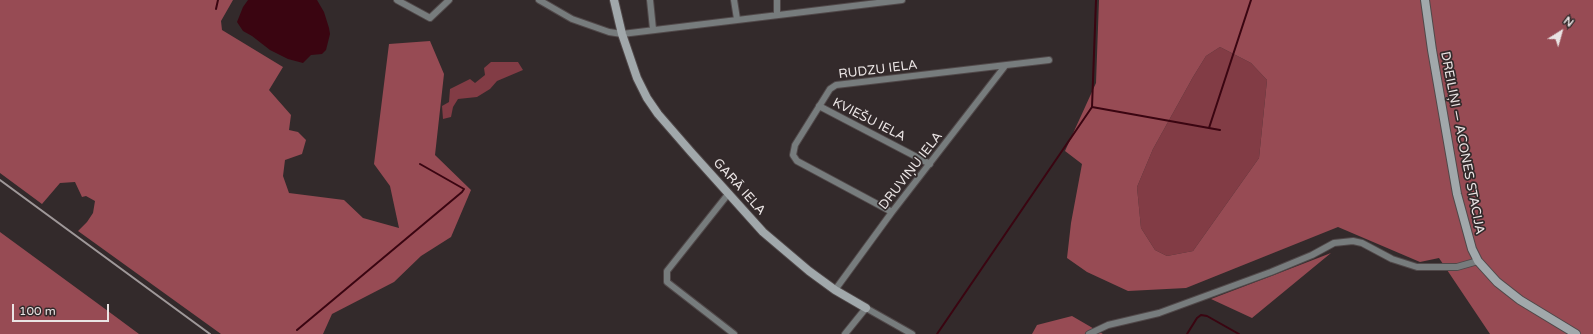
<!DOCTYPE html>
<meta charset="utf-8">
<style>
body{margin:0}
#map{position:relative;width:1593px;height:334px;overflow:hidden;background:#332a2b;font-family:"Varela Round",sans-serif}
canvas{display:block}
.north{position:absolute;left:1541px;top:12px;width:40px;height:40px;-webkit-text-stroke:3px #332a2b;paint-order:stroke;rotate:37deg;font-size:11px;font-weight:700;line-height:16px;text-align:center;color:#eae4e4}
.north::after{content:'';display:block;margin:auto;width:14px;height:18px;background:#eae4e4;clip-path:polygon(50% 0,100% 100%,50% 72%,0 100%)}
.scale{position:absolute;left:12px;top:304px;width:97px;height:18px;box-sizing:border-box;border:2px solid #eae4e4;border-top:0;padding-left:5px;font-size:12px;line-height:14px;white-space:nowrap;color:#eae4e4;-webkit-text-stroke:3px #332a2b;paint-order:stroke}
</style>
<div id="map">
<canvas width="1593" height="334"></canvas>
<div class="north">N</div>
<div class="scale">100 m</div>
</div>
<script>
const ctx = document.querySelector('canvas').getContext('2d');
ctx.lineJoin = 'round';
function fill(path, color) { ctx.fillStyle = color; ctx.fill(path, 'evenodd'); }
const poly = rows => new Path2D(rows.map(r => 'M' + r).join(''));
function trace(path, color, width, dash) { ctx.strokeStyle = color; ctx.lineWidth = width; ctx.lineCap = dash ? 'butt' : 'round'; ctx.setLineDash(dash || []); ctx.stroke(path); }
function write(font, color, halo, rows, align = 'center') {
  ctx.font = font + ' "Varela Round",sans-serif'; ctx.lineWidth = 3.5; ctx.setLineDash([]); ctx.textBaseline = 'middle'; ctx.strokeStyle = halo; ctx.fillStyle = color; for (const [text, x, y, turn = 0] of rows) {
    ctx.save(); ctx.translate(x, y); ctx.rotate((+turn || 0) * Math.PI / 180); ctx.textAlign = isNaN(turn) ? turn : align; if (halo) ctx.strokeText(text, 0, 0); ctx.fillText(text, 0, 0); ctx.restore();
  }
}
fill(poly([
 [1220,47,1251,63,1267,80,1259,158,1193,251,1167,256,1155,250,1141,228,1137,187,1153,149,1193,77,1206,56],
 [491,62,518,62,523,70,497,81,490,89,477,97,458,99,453,107,451,117,443,119,442,106,449,102,450,89,470,79,475,83,485,75,484,68]
]), '#823c45');
fill(poly([
 [0,0,233,0,221,21,222,30,283,67,269,90,291,115,289,130,298,132,306,140,302,154,285,160,283,176,289,193,344,200,363,218,399,228,390,186,374,164,389,44,430,41,444,74,435,155,471,190,451,237,421,256,394,282,332,314,323,334,221,334,78,231,87,222,93,213,95,201,86,196,82,197,75,182,60,183,42,204,0,173],
 [1099,0,1593,0,1593,334,1490,334,1439,258,1420,262,1338,227,1186,288,1128,291,1087,272,1067,258,1071,223,1082,164,1065,151,1096,83],
 [1220,47,1251,63,1267,80,1259,158,1193,251,1167,256,1155,250,1141,228,1137,187,1153,149,1193,77,1206,56],
 [0,232,112,314,139,334,0,334],
 [1331,253,1252,318,1211,299,1274,275],
 [1072,316,1103,334,1032,334,1037,325]
]), '#974b54');
fill(poly([
 [248,0,317,0,324,12,329,28,330,34,326,50,322,54,311,55,303,63,288,59,270,50,252,36,243,31,237,22,243,7]
]), '#3a0511');
trace(poly([
 [216,9,218,0],
 [1092,107,1220,130],
 [1209,128,1251,0],
 [297,330,462,192,464,189,420,164],
 [937,334,1092,107,1096,0],
 [1187,334,1197,318,1201,315,1207,316,1239,334]
]), '#3a0511', 2);
const street = poly([
 [397,0,430,18,449,0],
 [539,0,572,19,609,32,622,34,902,0],
 [650,0,653,29],
 [734,0,737,19],
 [777,15,777,0],
 [819,106,930,164],
 [729,193,667,271,667,282,734,334],
 [892,212,797,161,793,155,795,145,830,89,836,85,1049,60],
 [835,290,892,212,1005,66],
 [845,334,866,308,912,334],
 [1089,334,1108,325,1159,313,1271,272,1312,255,1334,243,1353,241,1362,243,1392,259,1417,267,1457,267,1478,261]
]);
const secondary = poly([
 [614,0,622,34,637,78,647,98,658,114,691,152,763,232,809,271,835,290,866,308],
 [1425,0,1432,50,1457,194,1472,249,1478,261,1497,282,1520,300,1576,334]
]);
trace(street, '#504849', 8);
trace(secondary, '#504849', 10);
trace(street, '#777c7d', 6);
trace(secondary, '#a1a8ab', 8);
trace(poly([
 [0,180,210,334]
]), '#9f9899', 2);
write('13px', '#eae4e4', '#332a2b', [
 ["RUDZU IELA",878,70,-7],
 ["KVIEŠU IELA",869,120,27],
 ["DREILIŅI — ACONES STACIJA",1462,143,79],
 ["DRUVIŅU IELA",911,171,-52],
 ["GARĀ IELA",739,187,48]
]);
</script>
